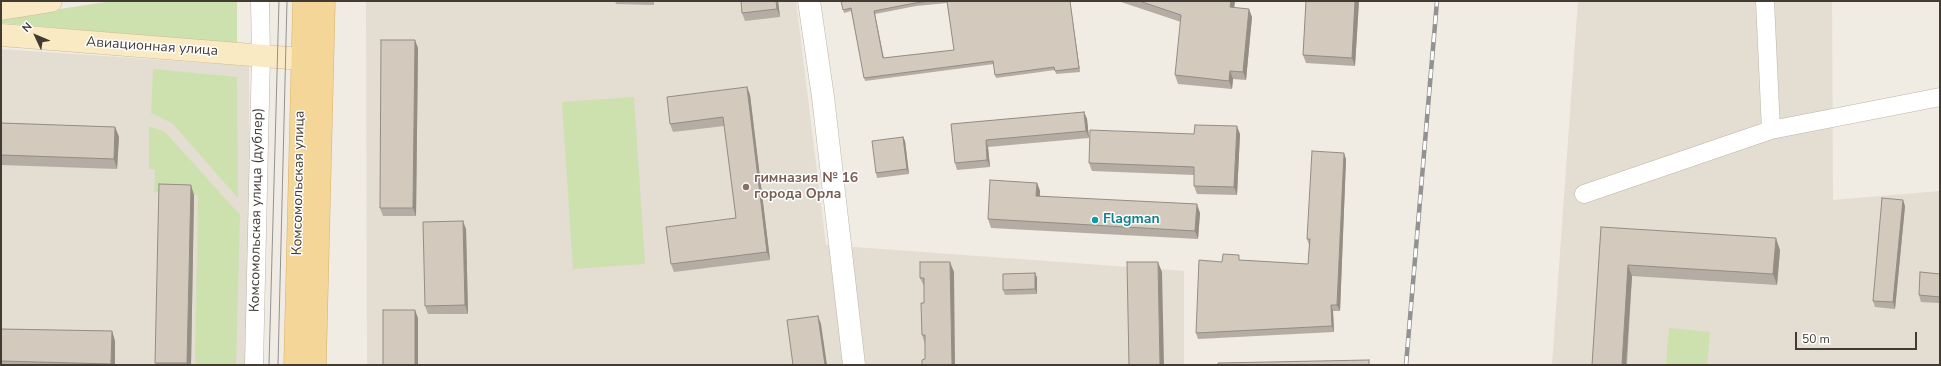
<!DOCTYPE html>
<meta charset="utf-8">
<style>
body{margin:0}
#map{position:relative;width:1941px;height:366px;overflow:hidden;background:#f0ebe3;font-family:"Nunito Sans",sans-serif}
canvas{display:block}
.frame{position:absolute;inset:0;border:2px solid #413b34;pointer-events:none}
.north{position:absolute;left:16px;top:16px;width:40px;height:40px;-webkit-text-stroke:3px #fff;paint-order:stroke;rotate:314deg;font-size:11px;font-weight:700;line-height:16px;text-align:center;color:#413b34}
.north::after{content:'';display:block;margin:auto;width:14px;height:18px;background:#413b34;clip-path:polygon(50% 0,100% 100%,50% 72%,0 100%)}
.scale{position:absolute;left:1795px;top:332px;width:122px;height:18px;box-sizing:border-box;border:2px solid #413b34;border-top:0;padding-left:5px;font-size:12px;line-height:14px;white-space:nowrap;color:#413b34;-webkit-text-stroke:3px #fff;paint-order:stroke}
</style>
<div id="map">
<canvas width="1941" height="366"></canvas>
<div class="frame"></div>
<div class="north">N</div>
<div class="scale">50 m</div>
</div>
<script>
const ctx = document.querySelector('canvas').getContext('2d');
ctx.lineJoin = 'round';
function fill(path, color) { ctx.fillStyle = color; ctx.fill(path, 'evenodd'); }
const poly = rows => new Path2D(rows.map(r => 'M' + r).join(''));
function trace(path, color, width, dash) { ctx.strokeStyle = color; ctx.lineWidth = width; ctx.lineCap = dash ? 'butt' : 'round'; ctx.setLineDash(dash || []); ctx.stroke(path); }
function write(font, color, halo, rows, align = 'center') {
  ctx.font = font + ' "Nunito Sans",sans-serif'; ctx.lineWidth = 3; ctx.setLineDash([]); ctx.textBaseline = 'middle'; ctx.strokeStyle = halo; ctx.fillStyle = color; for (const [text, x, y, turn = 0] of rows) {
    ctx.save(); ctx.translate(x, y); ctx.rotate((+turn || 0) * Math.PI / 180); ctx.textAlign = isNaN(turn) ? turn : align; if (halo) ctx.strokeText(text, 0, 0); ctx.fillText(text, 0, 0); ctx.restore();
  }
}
fill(poly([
 [366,1,796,1,826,245,1184,271,1184,365,367,365],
 [1578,1,1832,1,1833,200,1940,191,1940,365,1552,365],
 [1,49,249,66,250,365,1,365]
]), '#e3ddd2');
fill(poly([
 [112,1,237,1,237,45,1,23,1,18],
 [153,69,237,77,238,198,172,123,151,113],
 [634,97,645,264,573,269,562,102],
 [149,126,165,132,240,215,236,365,195,365,198,195,154,192,155,170,149,169],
 [1669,328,1710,332,1707,365,1666,365]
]), '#cde1af');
const minor = poly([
 [1765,1,1771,130],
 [1584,194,1771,130,1940,97],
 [254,365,261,55,260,1]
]);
const tertiary = poly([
 [809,1,823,97,854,365]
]);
const secondary = poly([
 [1,9,51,1],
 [1,35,302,59]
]);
const primary = poly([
 [295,365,304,1],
 [315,365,324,1]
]);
trace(minor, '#bdb5aa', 19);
trace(tertiary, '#bdb5aa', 23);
trace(secondary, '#ccbb96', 23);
trace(primary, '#d7b16a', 23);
trace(minor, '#fff', 18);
trace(tertiary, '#fff', 22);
trace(secondary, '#f9eac4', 22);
trace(primary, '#f4d698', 22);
trace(poly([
 [269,365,279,1],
 [278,365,287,1]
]), '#929292', 1);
const rail = poly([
 [1406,365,1437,1]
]);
trace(rail, '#929292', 4.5);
trace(rail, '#fff', 3, [9]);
fill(poly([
 [615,1,654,1,654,5,616,4],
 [741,1,778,1,780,17,745,21,742,13],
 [841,1,1070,1,1080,72,1056,74,1055,70,996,78,995,75,994,64,865,81,851,11,844,13],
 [947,3,954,50,884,58,875,14,916,6],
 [1118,1,1235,1,1234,8,1252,17,1246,80,1233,79,1232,89,1178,84,1175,75,1181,22],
 [1306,1,1359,1,1355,66,1306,63,1303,55],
 [418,48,416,216,383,216,380,208],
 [747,87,750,95,770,260,674,272,671,264,736,218,724,126,673,132,670,124],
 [1084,112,1087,119,1089,138,988,147,990,167,957,170,955,163,951,124],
 [1,123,115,127,119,137,117,169,1,165],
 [1194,134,1240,134,1237,195,1197,194,1194,186,1194,175,1092,171,1089,163],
 [903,137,905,141,909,174,877,178,876,173],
 [1346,159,1340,311,1333,311,1334,332,1198,339,1196,333,1222,262,1241,260,1308,264,1309,245,1307,239],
 [1037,183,1040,191,1040,196,1200,213,1198,239,991,228,988,219],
 [194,195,191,365,156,365,155,363],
 [1905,206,1895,309,1875,307,1873,301],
 [1601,227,1780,250,1777,285,1632,276,1627,365,1592,365],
 [466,229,468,314,428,314,425,306],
 [954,272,925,359,925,344,922,335,924,303,924,286,920,278],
 [1035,273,1037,278,1037,294,1005,295,1003,290],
 [1940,274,1940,303,1921,302,1919,295],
 [1,329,112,331,115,341,115,365,1,365]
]), '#b5ada3');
fill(poly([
 [776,1,778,1,780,17,777,9],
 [1070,1,1080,72,1079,68],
 [1231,1,1235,1,1233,15,1230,7],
 [1355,1,1359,1,1355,66,1352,58],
 [1249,9,1252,17,1246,80,1243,72],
 [874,11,875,14,884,62,883,58],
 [415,40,418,48,416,216,413,208],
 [1230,71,1233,79,1232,89,1229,81],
 [747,87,750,95,770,260,767,252],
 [1084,112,1087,119,1089,138,1086,131],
 [1237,126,1240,134,1237,195,1234,187],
 [115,127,119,137,117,169,114,159],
 [903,137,905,141,909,174,907,169],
 [986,140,988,147,990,167,987,160],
 [1344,153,1346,159,1340,311,1337,305],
 [1037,183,1040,191,1039,204,1036,196],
 [191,185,194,195,191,365,187,365,187,363],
 [1903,200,1905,206,1895,309,1893,302],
 [1197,204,1200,213,1198,239,1195,231],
 [463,221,466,229,468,314,465,305],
 [1776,238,1780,250,1777,285,1773,274],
 [950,262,954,272,955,365,952,365],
 [1158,262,1162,272,1164,365,1160,365],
 [1628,265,1632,276,1626,365,1622,365],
 [1035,273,1037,278,1037,294,1035,289],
 [1331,305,1333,311,1334,332,1332,326],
 [415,310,418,318,418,365,415,365],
 [818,316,821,324,827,365,825,365],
 [112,331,115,341,115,365,112,365,111,364]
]), '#948d84');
const building = poly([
 [741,1,776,1,777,9,742,13,741,1],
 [841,1,930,1,915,3,874,11,883,58,954,50,947,1,1070,1,1079,68,1055,71,1054,67,995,75,993,61,864,78,851,8,843,10,841,1],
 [1139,1,1231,1,1230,7,1249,9,1243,72,1230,71,1229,81,1175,75,1181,15,1139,1],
 [1306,1,1355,1,1352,58,1303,55,1306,1],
 [381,40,415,40,413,208,380,208,381,40],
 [747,87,767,252,671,264,666,227,736,218,723,117,670,124,667,97,747,87],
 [1084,112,1086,131,986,140,987,160,955,163,951,124,1084,112],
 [1,123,115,127,114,159,1,155,1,123],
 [1195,125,1237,126,1234,187,1194,186,1194,167,1089,163,1090,130,1194,134,1195,125],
 [903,137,907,169,876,173,872,141,903,137],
 [1312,151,1344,153,1337,305,1331,305,1332,326,1196,333,1199,260,1222,262,1223,254,1239,255,1239,260,1308,264,1310,239,1307,239,1312,151],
 [990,180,1037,183,1036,196,1197,204,1195,231,988,219,990,180],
 [159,184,191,185,187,363,155,363,159,184],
 [1882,198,1903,200,1893,302,1873,301,1882,198],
 [463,221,465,305,425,306,423,222,463,221],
 [1601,227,1776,238,1773,274,1628,265,1622,365,1592,365,1601,227],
 [920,262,950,262,952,365,922,365,922,360,925,359,925,335,922,335,921,303,924,303,924,278,920,278,920,262],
 [1127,262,1158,262,1160,365,1129,365,1127,262],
 [1920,272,1940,274,1940,297,1919,295,1920,272],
 [1035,273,1035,289,1003,290,1003,274,1035,273],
 [383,310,415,310,415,365,383,365,383,310],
 [818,316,825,365,793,365,787,320,818,316],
 [1,329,112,331,111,364,1,361,1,329],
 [1369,360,1369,365,1218,365,1218,363,1369,360]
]);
fill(building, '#d3c9bd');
trace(building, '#948d84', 1);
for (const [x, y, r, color] of [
 [746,187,4,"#8d6e63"],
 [1095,220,4,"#0f9aa8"]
]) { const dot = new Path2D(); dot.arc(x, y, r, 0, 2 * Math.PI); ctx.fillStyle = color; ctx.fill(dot); trace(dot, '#fff', 1.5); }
write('14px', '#413b34', '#fff', [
 ["Авиационная улица",152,47,4],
 ["Комсомольская улица",299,183,-89],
 ["Комсомольская улица (дублер)",257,210,-89]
]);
write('bold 14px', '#785e54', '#fff', [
 ["гимназия № 16",754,179],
 ["города Орла",754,195]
], 'left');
write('bold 14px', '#0d838f', '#fff', [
 ["Flagman",1103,220]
], 'left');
</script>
